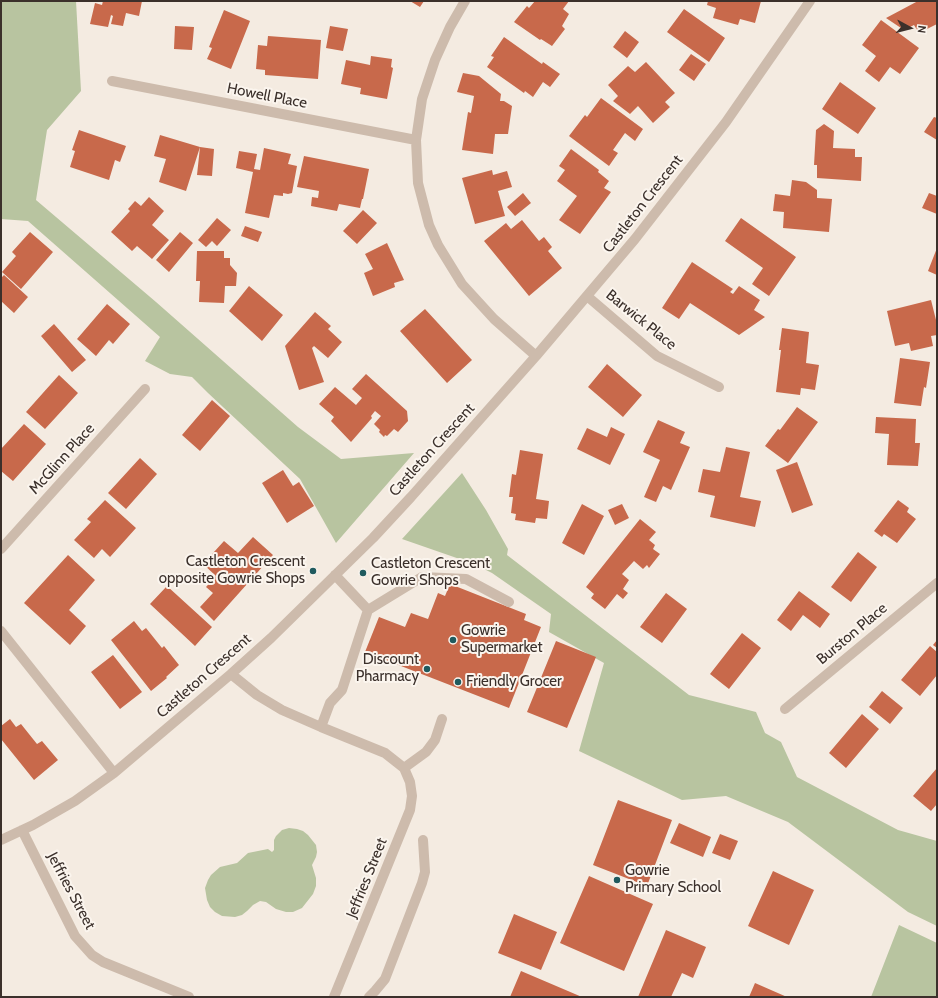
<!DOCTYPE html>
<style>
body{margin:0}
#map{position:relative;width:938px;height:998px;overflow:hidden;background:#f4ebe1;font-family:Cabin,sans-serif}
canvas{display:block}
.frame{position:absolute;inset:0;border:2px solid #3b302b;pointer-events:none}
.north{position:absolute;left:890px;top:8px;width:40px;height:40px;-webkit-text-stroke:3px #fbf5ee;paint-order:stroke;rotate:97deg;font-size:11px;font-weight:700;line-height:16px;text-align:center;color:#3b302b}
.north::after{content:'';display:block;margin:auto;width:14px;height:18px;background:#3b302b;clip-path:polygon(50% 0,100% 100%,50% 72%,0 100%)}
</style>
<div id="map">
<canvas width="938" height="998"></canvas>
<div class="frame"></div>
<div class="north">N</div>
</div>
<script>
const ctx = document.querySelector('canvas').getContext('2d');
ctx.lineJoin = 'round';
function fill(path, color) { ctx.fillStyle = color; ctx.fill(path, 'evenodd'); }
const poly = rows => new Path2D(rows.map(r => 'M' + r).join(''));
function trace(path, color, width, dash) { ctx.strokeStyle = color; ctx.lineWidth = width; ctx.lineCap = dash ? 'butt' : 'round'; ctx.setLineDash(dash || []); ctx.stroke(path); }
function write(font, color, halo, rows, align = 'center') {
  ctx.font = font + ' Cabin,sans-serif'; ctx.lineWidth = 4; ctx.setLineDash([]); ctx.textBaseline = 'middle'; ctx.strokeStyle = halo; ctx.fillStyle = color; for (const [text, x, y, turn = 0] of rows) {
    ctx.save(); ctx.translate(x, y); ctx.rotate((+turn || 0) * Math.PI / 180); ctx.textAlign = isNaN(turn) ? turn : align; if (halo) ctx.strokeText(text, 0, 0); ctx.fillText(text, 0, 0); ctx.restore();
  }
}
fill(poly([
 [1,1,76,1,81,91,47,130,36,200,156,302,298,427,341,459,414,453,336,543,300,479,208,393,192,377,170,374,145,361,160,337,28,221,1,219],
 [462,473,486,510,508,549,507,555,689,695,756,712,765,733,781,742,797,777,898,830,937,841,937,926,908,912,788,822,726,796,682,800,579,751,604,663,549,632,551,614,492,573,474,564,402,539],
 [289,828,297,829,303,831,308,835,316,845,317,852,316,857,312,865,316,878,316,886,313,894,302,908,293,912,286,912,276,909,266,902,260,901,253,905,247,911,242,915,235,917,222,916,215,912,210,907,207,900,205,888,208,880,211,875,220,867,237,863,248,853,268,849,272,852,274,850,274,840,276,836,282,830],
 [899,925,937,943,937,997,871,997]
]), '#b8c4a0');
fill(poly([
 [103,1,142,1,139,16,126,13,123,26,111,24,113,16,111,15,108,27,90,24,95,3,102,5],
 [410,1,424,1,420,7],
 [535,1,569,1,563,9,569,14,562,26,565,29,552,46,541,39,540,40,514,22,527,6,529,8],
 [708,1,761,1,755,23,740,19,738,25,713,18,716,8,707,5],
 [918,1,937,1,937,24,919,33,914,25,904,30,886,18],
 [684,9,725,38,709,62,667,32],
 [224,10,250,21,231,69,207,59,212,48,209,47],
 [881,20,919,48,900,74,890,67,879,82,865,71,876,56,862,45],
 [175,26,194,27,192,50,174,49],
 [330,26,348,29,343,51,326,48],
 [625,31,639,42,627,58,613,47],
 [268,36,321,40,318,79,265,75,265,70,256,69,258,45,267,46],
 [504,37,542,64,543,62,560,74,550,87,543,82,533,97,525,91,524,93,487,67,494,57,491,56],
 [691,54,706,64,694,81,679,70],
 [371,56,392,59,391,67,393,68,387,99,360,94,361,88,341,84,346,60,370,65],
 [646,62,675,93,665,102,670,107,653,123,638,106,630,114,613,101,618,96,608,85,628,66,635,72],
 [463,73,479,76,501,94,500,101,504,101,512,106,508,134,495,134,493,154,462,150,468,112,471,113,474,96,457,92],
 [840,82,876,108,858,134,822,109],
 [601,98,643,129,635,141,625,133,613,150,618,153,609,166,569,136,585,115,587,117],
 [934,117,937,118,937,140,924,132],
 [824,124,834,131,833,148,855,149,855,157,862,157,861,181,817,178,817,165,814,165,816,130],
 [79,130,126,146,120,162,115,160,109,180,70,167,75,151,72,150],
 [160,135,200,147,186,191,159,182,166,159,154,156],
 [200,147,214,149,212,176,197,175],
 [264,148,291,154,288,164,297,166,292,193,288,194,283,193,283,196,274,195,269,218,245,213,253,172,236,168,239,151,257,154,254,169,260,170],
 [571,149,599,170,598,172,609,181,604,188,611,192,580,234,559,220,577,196,557,181,565,170,559,166],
 [304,156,369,169,363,199,362,199,360,208,339,204,337,211,311,206,312,197,318,198,319,191,297,187],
 [492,170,493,175,507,171,512,187,498,191,505,216,475,224,462,178],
 [792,180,806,182,817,190,817,198,832,199,829,232,783,228,784,212,773,211,775,194,790,196],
 [523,193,531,203,515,216,507,207],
 [929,193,937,196,937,214,922,208],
 [149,197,164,211,152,225,169,240,152,259,137,246,132,251,111,232,130,211,128,209,135,201,141,206],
 [363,210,377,223,357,244,343,231],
 [217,218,231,230,217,246,212,241,206,247,198,240],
 [741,218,796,257,769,296,752,284,763,268,725,241],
 [522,220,539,241,544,237,552,247,548,251,562,268,529,296,484,241,506,223,511,229],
 [245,226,262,232,258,242,241,236],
 [30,232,53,252,21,289,2,272,16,256,12,252],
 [180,232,193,243,169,272,156,260],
 [387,243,404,280,394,283,395,287,373,296,364,273,373,269,365,254],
 [937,248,937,275,928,271],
 [197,251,224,251,224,258,230,258,230,265,237,273,236,286,225,286,224,303,199,302,200,281,196,281],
 [692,262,733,289,730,292,733,294,739,286,760,300,754,310,765,317,739,335,690,303,679,319,662,308],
 [4,275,28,297,14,313,1,301,1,278],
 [249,286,283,315,262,341,229,311],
 [931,300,937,324,937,335,931,336,933,346,911,351,909,343,895,346,887,311],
 [107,304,130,324,113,344,109,340,96,356,77,339],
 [425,309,472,360,447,383,400,331],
 [315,312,331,326,328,329,342,342,328,358,314,346,312,348,324,382,299,390,285,346],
 [54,324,86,360,72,372,41,336],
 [782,328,809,332,806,363,819,365,815,390,801,388,800,395,776,392,781,350,779,350],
 [900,358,930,362,926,388,924,387,921,406,894,403],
 [607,364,642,395,623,417,588,387],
 [366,374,407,411,408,421,398,432,394,429,387,436,385,435,384,437,379,432,380,430,374,424,381,416,375,411,371,416,372,418,351,442,331,421,334,417,319,404,335,387,356,405,362,398,352,389],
 [59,375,78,393,45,429,26,412],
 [212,400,230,416,200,451,182,435],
 [797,407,818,422,788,463,765,446,778,429,780,430],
 [876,417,916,419,915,443,920,443,918,466,887,465,889,434,875,433],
 [658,420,685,432,680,443,690,447,671,490,663,486,656,502,644,497,660,460,643,452],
 [24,424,46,444,13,481,1,471,1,449],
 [611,427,625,434,610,465,577,449,587,428,607,437],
 [726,447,750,452,740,497,761,501,755,527,710,517,715,496,698,492,703,469,720,472],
 [520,450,543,454,536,499,549,501,547,519,536,518,535,523,515,520,516,514,511,513,513,497,509,497,512,474,516,475],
 [140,458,157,474,126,509,108,493],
 [797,462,813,505,792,513,776,470],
 [283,470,293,486,299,482,314,506,287,523,262,483],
 [105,500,136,528,110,557,102,549,94,558,74,540,91,522,87,519],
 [898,500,909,508,907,512,916,519,897,543,884,534,882,537,874,531],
 [582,504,604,516,584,555,562,543],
 [622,504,629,518,615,525,608,510],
 [640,519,656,532,649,540,655,545,653,549,660,554,649,568,647,565,643,569,634,561,622,574,629,580,623,589,628,593,623,599,617,594,605,609,591,598,594,594,586,587],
 [253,537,273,555,214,621,200,607,213,593,206,587,216,576,203,564,224,541,238,553],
 [858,552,877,567,851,602,831,587],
 [68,555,95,580,69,610,86,626,70,645,24,603],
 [450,584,526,614,524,620,541,627,509,708,365,652,379,617,405,627,411,613,428,619,438,593,445,596],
 [167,586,212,627,195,646,150,604],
 [799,591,830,614,820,628,803,615,791,631,777,620],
 [666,593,687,609,662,643,640,627],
 [134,621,142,631,146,628,162,648,164,646,179,665,166,677,167,678,151,691,111,640],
 [742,633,761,648,729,689,710,674],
 [937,640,937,648,933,645],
 [556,641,596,657,567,728,527,712],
 [930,646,937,652,937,675,920,696,901,680],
 [113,655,142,692,120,709,91,672],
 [882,691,903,708,890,724,869,707],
 [862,714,879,729,846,768,829,753],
 [10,719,16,727,21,724,37,744,42,741,58,760,34,780,1,739,1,726],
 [937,768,937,804,931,811,913,796],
 [618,800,672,820,647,886,593,865],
 [679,823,711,837,703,857,670,843],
 [720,834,738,841,730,860,712,853],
 [773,871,814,890,789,945,748,926],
 [589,876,653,904,624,971,560,943],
 [514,914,557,932,541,970,498,953],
 [666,930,706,947,693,978,682,973,671,997,638,997],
 [521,971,582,997,510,997],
 [755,983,787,997,749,997]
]), '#c8694b');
trace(poly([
 [465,1,450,27,435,60,422,99,416,140,418,183,429,225,438,245,462,284,494,319,536,356],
 [112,81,416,140],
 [587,296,657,356,719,387],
 [1,549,145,389],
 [368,610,422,577,466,579,509,602],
 [1,631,114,773],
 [231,674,257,695,282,710,321,727,385,753,404,768,410,782,412,796,410,810,334,997],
 [785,709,937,583],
 [321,727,330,703,342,690,368,610,335,575],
 [404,768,426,752,435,740,442,719],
 [22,830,75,936,92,955,103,962,189,997],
 [1,840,33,825,75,801,114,773,231,674,271,638,373,538,411,497,536,356,635,239,726,122,810,1],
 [369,997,375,991,385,979,422,883,425,872,423,840]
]), '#cdbbac', 10);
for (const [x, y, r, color] of [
 [313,571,4,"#1f5a5e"],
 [363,573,4,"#1f5a5e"],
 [453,640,4,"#1f5a5e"],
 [427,669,4,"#1f5a5e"],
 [458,682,4,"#1f5a5e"],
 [617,880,4,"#1f5a5e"]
]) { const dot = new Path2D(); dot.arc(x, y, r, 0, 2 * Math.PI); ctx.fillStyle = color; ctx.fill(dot); trace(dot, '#fbf5ee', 1.5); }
write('15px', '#3b302b', '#fbf5ee', [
 ["Howell Place",267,96,11],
 ["Castleton Crescent",643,204,-52],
 ["Barwick Place",641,320,39],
 ["Castleton Crescent",432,450,-48],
 ["McGlinn Place",62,459,-48],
 ["Burston Place",852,634,-40],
 ["Castleton Crescent",204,676,-41],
 ["Jeffries Street",367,878,-68],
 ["Jeffries Street",71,891,62]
]);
write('15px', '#3b302b', '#fbf5ee', [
 ["Castleton Crescent",305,562,"right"],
 ["opposite Gowrie Shops",305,579,"right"],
 ["Castleton Crescent",371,564],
 ["Gowrie Shops",371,581],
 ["Gowrie",461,631],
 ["Supermarket",461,648],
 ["Discount",419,660,"right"],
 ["Pharmacy",419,677,"right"],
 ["Friendly Grocer",466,682],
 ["Gowrie",625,871],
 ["Primary School",625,888]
], 'left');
</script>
